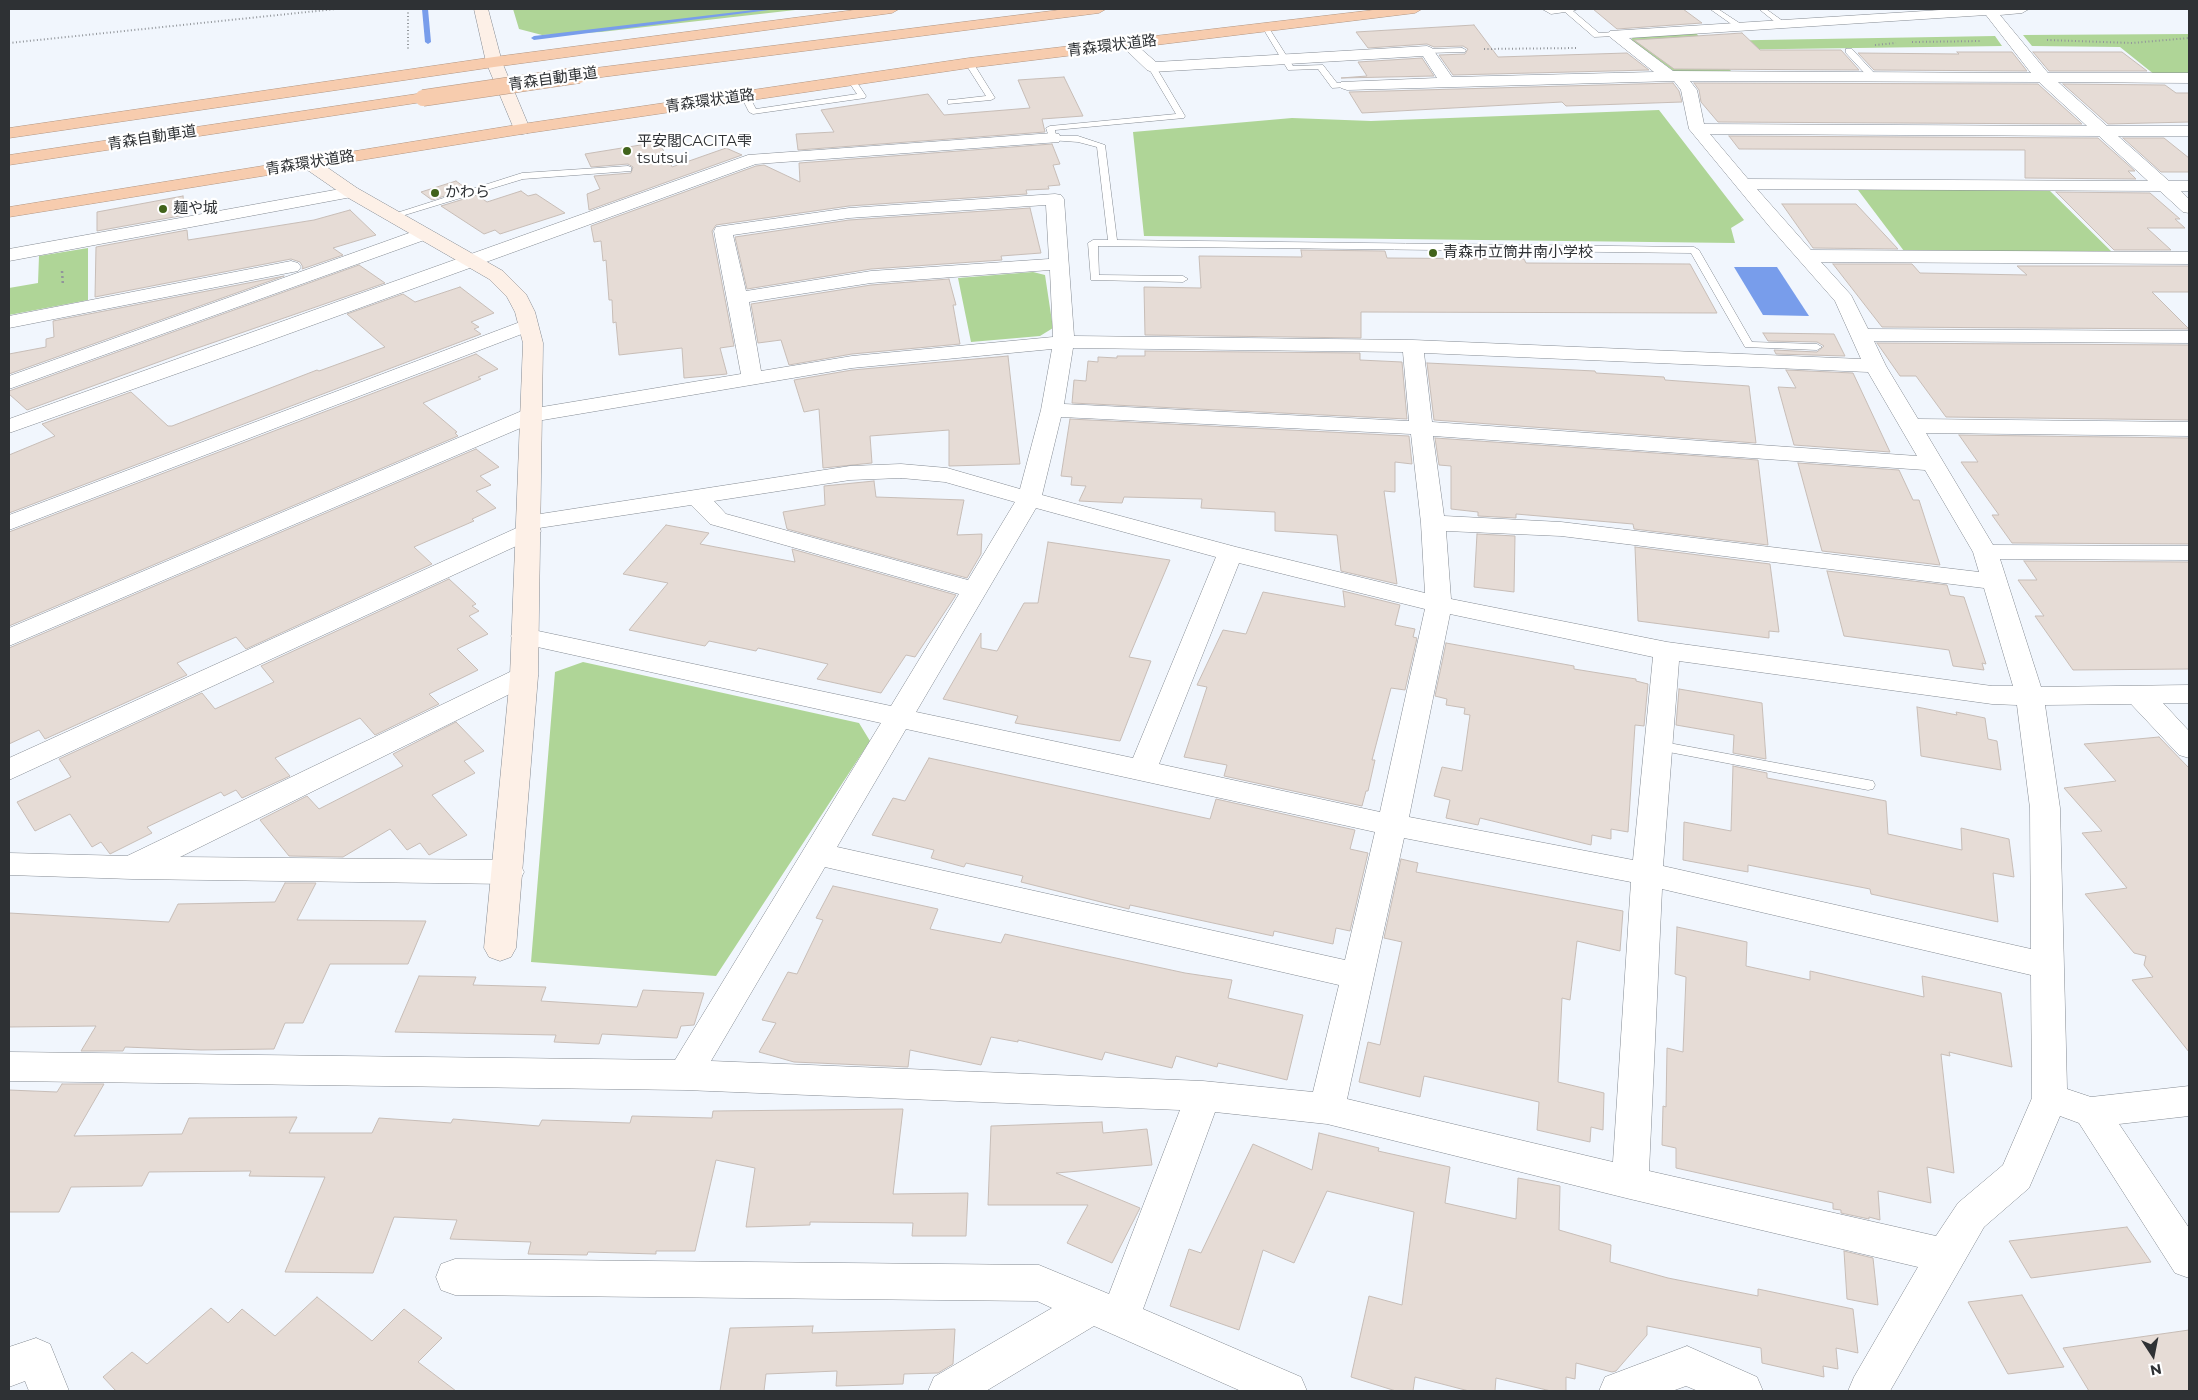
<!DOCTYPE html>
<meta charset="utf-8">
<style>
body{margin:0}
#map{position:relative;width:2198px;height:1400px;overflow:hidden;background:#f1f6fd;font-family:Montserrat,sans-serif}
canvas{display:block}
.frame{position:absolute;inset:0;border:10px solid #2e3134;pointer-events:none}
.north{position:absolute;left:2128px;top:1330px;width:50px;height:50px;-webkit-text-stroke:4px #fff;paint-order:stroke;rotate:169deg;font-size:14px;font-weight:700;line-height:20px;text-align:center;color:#2e3134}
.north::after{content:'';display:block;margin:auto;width:18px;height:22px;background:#2e3134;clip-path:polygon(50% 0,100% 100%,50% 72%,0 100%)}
</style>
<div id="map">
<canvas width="2198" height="1400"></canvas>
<div class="frame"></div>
<div class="north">N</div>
</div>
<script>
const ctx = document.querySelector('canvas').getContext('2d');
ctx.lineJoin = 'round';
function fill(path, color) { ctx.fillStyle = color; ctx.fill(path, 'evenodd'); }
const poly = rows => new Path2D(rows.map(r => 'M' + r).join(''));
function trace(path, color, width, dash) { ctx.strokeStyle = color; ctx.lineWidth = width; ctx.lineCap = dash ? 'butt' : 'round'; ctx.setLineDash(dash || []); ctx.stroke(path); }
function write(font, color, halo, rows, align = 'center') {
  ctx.font = font + ' Montserrat,"Noto Sans JP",sans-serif'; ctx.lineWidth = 4.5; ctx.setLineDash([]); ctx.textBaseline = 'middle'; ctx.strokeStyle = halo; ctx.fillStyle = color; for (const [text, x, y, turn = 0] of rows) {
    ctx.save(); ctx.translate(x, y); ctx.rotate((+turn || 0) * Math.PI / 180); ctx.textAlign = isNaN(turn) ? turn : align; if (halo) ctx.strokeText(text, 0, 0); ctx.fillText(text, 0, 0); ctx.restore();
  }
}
fill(poly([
 [513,9,804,9,601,32,542,35,519,29],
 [1696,33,1703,41,1995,36,2002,46,1712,50,1731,71,1675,72,1631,40,1634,36],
 [2189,34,2189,74,2155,75,2120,47,2032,46,2023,35],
 [1659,110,1744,220,1731,228,1735,243,1144,236,1133,132,1292,118,1371,121],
 [1858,190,2049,190,2112,252,1904,251],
 [88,248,88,300,9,315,9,288,38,283,39,256],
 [1033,272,1045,275,1053,328,1040,336,971,342,958,278],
 [583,662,859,723,870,741,716,976,531,962,555,672]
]), '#afd597');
fill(poly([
 [1734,267,1777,267,1809,316,1763,315]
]), '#789deb');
fill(poly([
 [422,9,428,9,431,42,428,44,425,42,422,9],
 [762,9,777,9,534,40,531,38,534,36,762,9]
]), '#789deb');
const building = poly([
 [1593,9,1683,9,1702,23,1617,29,1593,9],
 [1474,25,1498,57,1627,53,1649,70,1453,75,1439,55,1465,54,1468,49,1463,46,1434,47,1427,44,1368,48,1356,32,1474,25],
 [1742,33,1760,50,1841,50,1859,70,1674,69,1634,40,1742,33],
 [1957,52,2012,52,2027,71,1874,70,1858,53,1959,54,1957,52],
 [2033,52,2122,52,2147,71,2049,71,2033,52],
 [1422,58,1434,76,1341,78,1367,76,1358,62,1422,58],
 [1064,77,1083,116,1042,119,1045,132,798,150,796,134,834,132,821,110,928,94,944,115,1030,108,1018,80,1064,77],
 [1673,83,1679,91,1682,102,1566,106,1562,102,1362,113,1349,92,1673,83],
 [1694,83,2038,84,2082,124,1718,122,1701,102,1699,90,1694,83],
 [2063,84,2165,85,2176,93,2189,93,2189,122,2108,124,2063,84],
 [1729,136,2098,138,2135,171,2128,171,2136,179,2025,178,2025,150,1739,149,1729,136],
 [2123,138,2164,138,2189,158,2189,172,2161,172,2123,138],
 [659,142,672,167,726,148,742,155,589,210,587,194,600,189,594,176,631,173,633,167,628,164,591,167,585,154,659,142],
 [1052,144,1060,164,1053,165,1060,185,1048,186,1049,189,1026,190,1027,194,849,206,716,225,712,231,734,346,720,348,727,374,684,378,682,348,619,355,616,322,613,323,612,300,609,300,606,260,603,261,601,241,594,242,591,226,756,166,764,165,800,182,799,163,1052,144],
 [456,181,467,189,432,200,421,192,456,181],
 [521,191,528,196,536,194,565,213,500,234,495,230,484,234,441,206,477,195,487,202,521,191],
 [2056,192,2150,193,2180,219,2175,219,2185,228,2147,228,2171,250,2114,250,2056,192],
 [183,196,185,215,97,231,97,212,183,196],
 [1782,204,1856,204,1898,249,1813,248,1782,204],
 [1030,208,1041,253,1001,256,1002,260,871,269,747,289,735,237,849,220,1030,208],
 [350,210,376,235,333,248,343,255,302,269,303,267,300,262,291,259,95,297,96,247,187,230,188,240,220,235,314,220,350,210],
 [1301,250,1385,251,1387,258,1524,259,1526,263,1690,264,1717,313,1361,312,1361,338,1145,335,1144,287,1201,288,1199,256,1302,257,1301,250],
 [1833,264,1912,264,1920,273,2027,275,2017,266,2189,266,2189,292,2152,292,2189,329,1882,327,1833,264],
 [359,265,385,283,186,352,27,410,9,394,9,391,359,265],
 [284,276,9,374,9,354,46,347,46,339,54,337,53,321,284,276],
 [949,279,956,305,953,305,960,344,852,354,789,365,781,340,758,343,751,304,871,285,949,279],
 [460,287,494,313,471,322,479,327,474,329,481,334,9,513,9,455,55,436,42,424,131,392,168,426,172,426,317,370,319,371,385,347,347,314,403,294,415,302,460,287],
 [1763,333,1834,334,1845,356,1776,354,1774,350,1817,352,1824,346,1817,342,1768,341,1763,333],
 [1877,343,2189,345,2189,420,1946,417,1916,376,1900,376,1877,343],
 [1145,351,1360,353,1360,360,1402,362,1407,419,1072,403,1074,380,1086,381,1088,361,1098,362,1098,357,1117,358,1117,356,1145,356,1145,351],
 [476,354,498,369,478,377,481,379,423,403,457,432,455,433,458,436,9,626,9,532,476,354],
 [1008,356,1020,464,949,466,949,430,870,436,872,463,823,468,819,409,804,412,794,380,852,370,1008,356],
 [1427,363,1595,371,1596,373,1664,377,1665,380,1749,386,1756,443,1434,420,1427,363],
 [1786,370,1853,373,1890,452,1794,445,1778,387,1796,388,1786,370],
 [1070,419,1409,436,1412,464,1395,462,1395,492,1384,491,1397,584,1341,571,1337,535,1275,531,1275,512,1201,508,1202,499,1124,497,1122,503,1079,501,1086,486,1071,485,1072,477,1061,476,1070,419],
 [1959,435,2189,438,2189,544,2012,543,1992,515,1999,515,1961,462,1978,462,1959,435],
 [1435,438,1758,460,1768,545,1634,529,1633,524,1516,514,1516,518,1478,516,1478,512,1451,509,1451,466,1439,465,1435,438],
 [476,449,499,467,480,476,491,485,476,491,496,508,472,519,474,521,414,547,432,564,246,649,236,637,177,663,187,675,45,739,39,730,9,744,9,648,476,449],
 [1798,463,1899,470,1913,500,1919,500,1940,565,1822,551,1798,463],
 [874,481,876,497,964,500,957,535,982,534,981,554,967,578,787,529,783,512,825,505,824,486,874,481],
 [666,525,709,533,700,544,795,562,792,549,956,595,915,657,906,655,881,693,817,679,828,664,758,648,756,651,709,641,705,646,629,630,668,583,623,574,666,525],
 [1477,534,1515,536,1514,592,1474,587,1477,534],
 [1048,542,1170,560,1129,657,1151,661,1120,741,1015,723,1018,716,943,699,981,633,981,648,997,651,1024,603,1038,603,1048,542],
 [1635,547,1770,564,1779,632,1769,631,1769,638,1638,621,1635,547],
 [2024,561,2189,562,2189,669,2073,670,2035,616,2044,616,2018,580,2037,580,2024,561],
 [1827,571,1947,585,1950,595,1964,597,1986,664,1982,663,1984,670,1953,666,1949,650,1844,636,1827,571],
 [449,579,476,604,472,606,479,611,469,616,488,634,457,649,478,670,429,694,439,704,375,735,360,718,275,758,290,776,242,798,236,790,224,796,221,792,147,827,152,833,110,854,101,842,92,847,70,814,35,831,17,802,71,777,59,759,202,693,215,709,274,682,261,666,449,579],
 [1343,591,1400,605,1395,625,1415,629,1413,637,1417,638,1405,690,1391,688,1372,760,1375,760,1368,791,1366,791,1362,806,1224,776,1227,765,1184,757,1207,687,1197,685,1223,630,1246,634,1263,592,1345,607,1343,591],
 [1446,643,1574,666,1574,669,1636,679,1636,681,1648,684,1644,726,1635,725,1628,832,1611,829,1611,839,1592,835,1591,845,1480,818,1478,825,1446,818,1450,800,1434,796,1442,767,1462,771,1470,715,1464,714,1465,708,1446,705,1447,699,1435,696,1446,643],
 [1679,689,1762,703,1766,759,1733,753,1734,735,1676,725,1679,689],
 [1917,707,1957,715,1956,712,1985,718,1988,739,1997,741,2001,770,1921,756,1917,707],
 [456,722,484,751,464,761,475,773,432,795,467,835,429,855,420,843,407,850,390,829,343,857,289,856,260,820,307,796,319,809,403,766,393,754,456,722],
 [2159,737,2189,768,2189,1052,2132,980,2153,977,2144,965,2146,956,2134,953,2085,894,2127,888,2082,833,2102,831,2064,788,2116,781,2084,744,2159,737],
 [929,758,1210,819,1216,799,1355,830,1350,849,1368,853,1350,931,1336,928,1333,944,1274,931,1273,936,1130,905,1129,909,1021,882,1023,876,966,863,964,867,931,858,934,850,872,835,893,798,905,801,929,758],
 [1733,766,1767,773,1767,778,1886,801,1888,834,1962,850,1961,828,2009,839,2014,877,1993,873,1998,922,1871,894,1870,889,1748,865,1748,872,1683,860,1684,822,1731,831,1733,766],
 [1401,859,1418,863,1416,872,1623,911,1620,951,1577,941,1570,1000,1562,998,1558,1082,1604,1093,1603,1130,1591,1127,1590,1142,1537,1130,1539,1102,1424,1076,1420,1097,1359,1082,1368,1042,1380,1045,1402,942,1384,938,1401,859],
 [285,883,316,883,297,920,426,921,408,964,330,964,303,1023,285,1023,274,1049,201,1050,125,1047,123,1051,81,1051,96,1026,9,1027,9,913,169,922,178,904,275,902,285,883],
 [833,886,938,909,930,929,1001,943,1005,934,1185,973,1232,980,1228,998,1303,1015,1287,1080,1218,1063,1217,1067,1176,1056,1172,1068,1105,1052,1102,1060,1018,1040,1018,1042,991,1037,981,1065,910,1050,908,1067,794,1062,759,1052,776,1023,762,1020,788,972,797,974,823,920,816,918,833,886],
 [1677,927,1747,942,1746,966,1810,980,1810,971,1924,997,1922,976,2001,993,2012,1067,1949,1052,1950,1056,1941,1054,1954,1173,1927,1167,1931,1203,1878,1191,1880,1220,1869,1217,1869,1219,1841,1213,1841,1210,1833,1209,1833,1203,1676,1168,1676,1148,1662,1145,1663,1106,1666,1107,1667,1048,1683,1052,1686,977,1675,974,1677,927],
 [419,976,476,977,473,985,546,987,541,1001,637,1007,643,990,704,993,694,1025,681,1026,677,1038,602,1034,599,1044,554,1042,556,1035,395,1032,419,976],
 [62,1084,104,1084,74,1136,182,1134,189,1118,297,1117,289,1133,372,1133,379,1118,451,1123,453,1119,539,1126,542,1120,630,1123,632,1116,712,1118,713,1111,903,1109,893,1194,968,1193,966,1236,912,1236,913,1223,810,1222,810,1225,746,1227,755,1168,716,1160,695,1251,656,1251,656,1254,588,1252,587,1255,528,1254,531,1242,450,1239,457,1220,394,1217,373,1273,285,1272,325,1177,249,1176,251,1171,149,1172,142,1186,71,1187,59,1212,9,1212,9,1090,57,1092,62,1084],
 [1102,1122,1103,1133,1147,1129,1152,1165,1056,1173,1140,1208,1112,1263,1067,1243,1088,1205,988,1205,991,1126,1102,1122],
 [1319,1133,1379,1148,1378,1151,1450,1167,1445,1203,1516,1219,1518,1178,1560,1186,1559,1230,1611,1245,1610,1262,1668,1278,1758,1296,1758,1289,1853,1309,1858,1353,1836,1348,1838,1369,1823,1366,1824,1377,1762,1363,1761,1348,1647,1326,1647,1335,1616,1371,1612,1372,1576,1363,1575,1379,1566,1377,1566,1391,1551,1391,1496,1378,1495,1391,1469,1391,1415,1377,1413,1391,1396,1391,1351,1377,1369,1296,1402,1305,1414,1212,1327,1191,1294,1263,1263,1250,1239,1330,1170,1306,1189,1249,1201,1253,1253,1144,1312,1170,1319,1133],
 [2127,1227,2151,1262,2031,1278,2009,1241,2127,1227],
 [1844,1251,1873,1258,1878,1305,1847,1299,1844,1251],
 [2022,1295,2064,1367,2008,1374,1968,1302,2022,1295],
 [317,1297,372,1341,404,1309,442,1338,418,1362,456,1391,116,1391,103,1377,132,1352,147,1364,211,1308,228,1323,242,1309,275,1336,317,1297],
 [813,1326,812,1333,955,1329,953,1364,938,1373,904,1374,903,1384,836,1386,837,1371,766,1374,764,1391,720,1391,730,1328,813,1326],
 [2189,1330,2189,1391,2089,1391,2063,1348,2189,1330]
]);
fill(building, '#e6dcd6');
trace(building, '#c7bdb7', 1);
const lane = poly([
 [1542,9,1578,9,1573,11,1599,33,1615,32,1619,34,1615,36,1594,37,1565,12,1551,14,1542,9],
 [1710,9,1718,9,1744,26,1737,28,1710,9],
 [1759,9,1766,9,1787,24,1780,26,1759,9],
 [1261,25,1267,25,1293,66,1323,65,1337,83,1347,83,1351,85,1347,87,1332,88,1318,69,1288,70,1261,25],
 [1462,48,1466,50,1465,52,1427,53,1423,51,1427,49,1462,48],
 [1846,49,1852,49,1876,75,1876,79,1870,79,1846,53,1846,49],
 [969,61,972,61,995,98,991,100,948,104,948,100,951,100,986,96,965,63,969,61],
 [1152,65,1156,67,1185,116,1184,118,1055,130,1056,136,1078,136,1105,145,1117,240,1694,247,1699,250,1752,342,1817,344,1822,347,1817,350,1745,347,1691,253,1098,246,1099,275,1183,276,1188,279,1183,282,1091,280,1088,243,1093,240,1108,240,1097,147,1078,142,1050,140,1046,128,1050,126,1176,114,1148,67,1152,65],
 [852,79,856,81,866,96,865,98,753,114,749,112,741,96,748,94,756,109,857,94,848,81,852,79],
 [628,166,631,167,631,171,523,179,395,218,387,216,522,173,628,166],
 [1658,741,1868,780,1873,781,1875,785,1873,789,1868,790,1653,749,1651,746,1658,741]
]);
const street = poly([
 [1956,9,2029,9,2022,13,2000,15,2048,73,2189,73,2189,83,2058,82,2107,126,2189,126,2189,136,2118,136,2169,181,2189,181,2189,191,2181,191,2189,199,2189,213,2183,212,2160,191,1757,189,1811,250,2189,252,2189,264,1821,262,1851,295,1868,329,2189,331,2189,343,1874,341,1886,366,1918,419,2189,422,2189,436,1926,433,1993,545,2189,546,2189,560,2000,559,2041,687,2189,685,2189,703,2163,703,2189,731,2189,758,2179,755,2131,704,2045,705,2060,808,2067,1089,2091,1097,2189,1086,2189,1116,2119,1124,2189,1228,2189,1278,2175,1273,2079,1123,2060,1116,2029,1188,1984,1227,1890,1391,1848,1391,1854,1377,1918,1267,1630,1199,1327,1124,1215,1112,1143,1309,1301,1377,1307,1391,1241,1391,1094,1326,986,1391,928,1391,934,1377,1052,1308,1037,1301,455,1295,441,1290,436,1277,441,1264,455,1259,1039,1265,1109,1294,1180,1110,685,1090,9,1081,9,1052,675,1060,881,723,524,644,515,642,511,636,515,630,524,628,891,706,959,594,710,524,691,505,539,528,541,531,538,536,9,780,9,758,521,526,518,522,521,517,850,466,901,464,947,468,1020,489,1041,410,1052,349,852,368,537,421,9,646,9,628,524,410,741,374,714,231,716,227,849,208,1055,194,1061,195,1064,199,1074,336,1413,340,1861,359,1835,301,1769,226,1689,129,1681,90,1674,81,1347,90,1341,88,1339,85,1341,82,1437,78,1423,56,1152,72,1147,70,1121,45,1128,41,1133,42,1156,62,1427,46,1432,48,1452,77,1654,72,1610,37,1608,34,1610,31,1956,9],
 [1986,15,2031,73,1673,71,1629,38,1986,15],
 [1690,81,2039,82,2087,126,1704,124,1697,90,1690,81],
 [1710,134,2099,136,2148,181,1748,179,1710,134],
 [1046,205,1049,259,871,271,746,291,733,235,849,218,1046,205],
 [1050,270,1053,337,852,356,761,371,749,302,871,283,1050,270],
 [1073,348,1403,352,1409,421,1064,404,1073,348],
 [1424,353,1868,372,1917,456,1432,422,1424,353],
 [1061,417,1411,434,1421,523,1425,593,1236,547,1042,495,1061,417],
 [1433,436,1925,470,1973,552,1979,572,1561,522,1444,516,1433,436],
 [901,478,945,482,1015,502,968,580,726,514,714,501,850,480,901,478],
 [1036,508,1216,557,1133,758,916,712,1036,508],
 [1446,531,1561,536,1984,588,2013,686,1992,686,1667,642,1451,599,1446,531],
 [1239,563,1425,609,1380,812,1159,764,1239,563],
 [1450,614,1653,657,1633,860,1409,817,1450,614],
 [1679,661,1992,704,2017,705,2030,808,2031,949,1663,866,1679,661],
 [906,729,1375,832,1345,960,837,847,906,729],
 [1404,838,1631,882,1613,1162,1347,1099,1404,838],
 [825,867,1339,985,1313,1092,1203,1081,711,1061,825,867],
 [1662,889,2031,975,2032,1098,2003,1165,1958,1203,1936,1236,1649,1171,1662,889],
 [1053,133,1059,134,1061,138,1059,142,756,164,255,346,9,433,9,419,748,155,1053,133],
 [351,187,357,188,360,192,357,196,9,261,9,249,351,187],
 [423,228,430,230,432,234,430,238,9,389,9,376,423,228],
 [291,261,298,263,301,267,298,271,9,328,9,316,291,261],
 [528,319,535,321,538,325,535,329,9,530,9,515,528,319],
 [524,667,534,670,538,676,534,682,180,857,509,860,520,864,524,872,520,880,509,884,132,879,9,875,9,853,127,856,514,670,524,667],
 [36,1338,50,1344,69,1391,29,1391,25,1381,9,1387,9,1347,36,1338],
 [1687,1346,1757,1377,1763,1391,1698,1391,1686,1386,1672,1391,1599,1391,1605,1377,1687,1346]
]);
const secondary = poly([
 [474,9,488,9,502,62,530,129,528,133,522,134,516,133,514,129,486,62,474,9],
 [309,158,315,159,357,188,503,271,526,294,535,312,543,343,538,676,516,948,511,957,500,961,489,957,484,948,510,676,523,343,515,312,507,297,489,279,345,196,303,167,300,163,303,159,309,158]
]);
const highway = poly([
 [862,9,899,9,892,13,494,67,9,138,9,128,494,57,862,9],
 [1067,9,1106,9,1099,13,579,80,571,75,579,70,1067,9],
 [1382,9,1422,9,1415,13,969,68,522,134,9,217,9,207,522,124,969,58,1382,9],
 [423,93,429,95,431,98,429,101,9,165,9,155,423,93]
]);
trace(lane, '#858b93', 1);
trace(street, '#858b93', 1);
trace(secondary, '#858b93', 1);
trace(highway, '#b19683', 1);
trace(poly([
 [408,9,408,51],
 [2047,40,2132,43,2189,38],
 [1912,42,1981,41],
 [9,43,336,9],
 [1875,45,1896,43],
 [1484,49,1578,48]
]), '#91959a', 2, [1, 2.5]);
trace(poly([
 [62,271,63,286]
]), '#91959a', 2.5, [2, 3]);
fill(lane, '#fff');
fill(street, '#fff');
fill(secondary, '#fdf0e7');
fill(highway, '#f7ccae');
const highwayBridge = poly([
 [423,98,579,75]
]);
trace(highwayBridge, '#b19683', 17, []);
trace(highwayBridge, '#f7ccae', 16);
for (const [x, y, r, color] of [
 [627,151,5,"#41631b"],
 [435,193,5,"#41631b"],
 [163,209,5,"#41631b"],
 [1433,253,5,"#41631b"]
]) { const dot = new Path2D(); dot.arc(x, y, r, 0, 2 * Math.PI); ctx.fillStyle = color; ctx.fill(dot); trace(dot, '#fff', 2); }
write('15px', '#2e3134', '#fff', [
 ["青森環状道路",1112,46,-7],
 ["青森自動車道",553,79,-8],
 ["青森環状道路",710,101,-8],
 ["青森自動車道",152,138,-9],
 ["青森環状道路",310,163,-9]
]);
write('15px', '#2e3134', '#fff', [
 ["平安閣CACITA雫",637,142],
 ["tsutsui",637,159],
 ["かわら",445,193],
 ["麺や城",173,209],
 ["青森市立筒井南小学校",1443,253]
], 'left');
</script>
